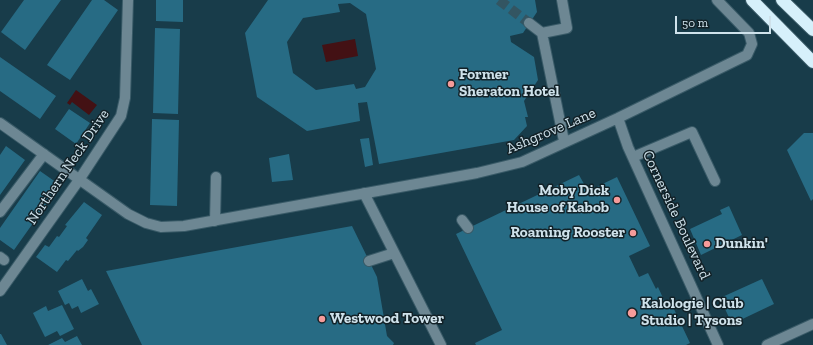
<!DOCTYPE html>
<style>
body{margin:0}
#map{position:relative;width:813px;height:345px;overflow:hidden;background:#183c4a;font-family:"Zilla Slab",serif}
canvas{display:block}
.scale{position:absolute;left:675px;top:16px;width:96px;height:18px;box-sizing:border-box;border:2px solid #cfe2eb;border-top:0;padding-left:5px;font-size:12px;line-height:14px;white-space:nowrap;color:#cfe2eb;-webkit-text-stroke:3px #122127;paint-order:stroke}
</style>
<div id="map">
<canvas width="813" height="345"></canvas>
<div class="scale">50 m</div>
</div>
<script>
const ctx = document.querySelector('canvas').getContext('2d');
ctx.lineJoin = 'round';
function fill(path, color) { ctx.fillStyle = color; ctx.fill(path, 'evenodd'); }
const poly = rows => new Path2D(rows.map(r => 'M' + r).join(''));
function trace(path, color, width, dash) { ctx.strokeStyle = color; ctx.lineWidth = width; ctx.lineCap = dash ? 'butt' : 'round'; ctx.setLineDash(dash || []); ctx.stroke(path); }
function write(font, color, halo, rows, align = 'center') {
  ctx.font = font + ' "Zilla Slab",serif'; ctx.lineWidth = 3; ctx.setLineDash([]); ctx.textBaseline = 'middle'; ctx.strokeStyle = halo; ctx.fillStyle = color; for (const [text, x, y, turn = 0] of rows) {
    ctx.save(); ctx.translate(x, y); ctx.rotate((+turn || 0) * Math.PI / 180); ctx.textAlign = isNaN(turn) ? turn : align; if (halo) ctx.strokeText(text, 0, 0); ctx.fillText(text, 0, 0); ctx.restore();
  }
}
fill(poly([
 [355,39,358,56,326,62,322,45],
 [76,90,97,105,89,115,72,102,70,105,67,103]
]), '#431114');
fill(poly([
 [24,0,61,0,25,50,1,32],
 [92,0,104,0,118,10,70,80,47,65],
 [156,0,183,0,183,22,156,21],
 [268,0,535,0,537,12,523,33,510,36,511,42,534,57,538,80,524,101,528,117,525,117,527,126,514,140,379,164,367,102,358,103,360,121,307,131,257,97,245,33],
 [350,3,366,14,376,69,365,87,356,89,354,84,316,90,293,73,287,42,303,18,340,12,338,4],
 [155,28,180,29,178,114,153,113],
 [0,57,56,96,40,119,0,91],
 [69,109,90,123,76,144,55,129],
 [152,119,179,120,177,206,150,205],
 [804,133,813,133,813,199,811,201,787,150],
 [369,138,373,165,365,167,360,139],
 [6,146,25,160,0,195,0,155],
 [289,154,293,180,272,182,269,158],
 [40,171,60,185,14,250,0,240,0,228],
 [579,175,588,191,617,177,650,246,629,256,639,277,648,273,656,289,658,287,668,309,673,307,690,343,686,345,476,345,475,343,502,330,456,234],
 [84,202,102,215,86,238,88,240,83,247,78,251,77,250,68,261,66,260,57,272,36,257,45,245,49,247,57,236,59,237,67,226,65,225],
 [729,206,742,235,701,255,690,229,722,214,720,210],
 [352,226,377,277,387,336,394,343,393,345,142,345,106,271],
 [82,279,88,291,91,289,99,304,81,313,78,306,72,309,69,303,65,305,58,291],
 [762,279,774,304,732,324,720,298],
 [62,305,74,329,60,336,57,331,45,337,33,313,46,306,48,311],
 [0,334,1,334,7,345,0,345],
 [77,336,82,345,48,345,62,338,65,342]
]), '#276b84');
trace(poly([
 [499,0,529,23]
]), '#335562', 10, [10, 5]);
const minor = poly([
 [562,0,567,28,542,33,564,141],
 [529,23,542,33],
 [618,118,628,147,718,345],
 [0,123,128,214,146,223,161,227,184,226,477,173,522,162,618,118,747,55,752,44,749,33,717,0],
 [633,157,692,132,715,181],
 [364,193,441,345],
 [0,212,44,154],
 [462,220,468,228],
 [215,221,216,177],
 [0,257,4,260],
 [369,261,394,253],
 [0,291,79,180,121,116,125,98,128,0],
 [767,345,813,324]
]);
const highway = poly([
 [752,0,813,62],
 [782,0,813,30]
]);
trace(minor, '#395a67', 12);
trace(highway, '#395a67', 14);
trace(minor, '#6d8793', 10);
trace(highway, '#d6f0fb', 12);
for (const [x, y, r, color] of [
 [451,84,4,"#f59b9a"],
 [617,200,4,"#f59b9a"],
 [633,233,4,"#f59b9a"],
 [707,244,4,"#f59b9a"],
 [632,313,5,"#f59b9a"],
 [322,319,4,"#f59b9a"]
]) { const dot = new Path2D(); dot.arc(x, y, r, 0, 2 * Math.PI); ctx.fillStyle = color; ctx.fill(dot); trace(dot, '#122127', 1.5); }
write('bold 15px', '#cfe2eb', '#122127', [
 ["Former",459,75],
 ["Sheraton Hotel",459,92],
 ["Moby Dick",609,191,"right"],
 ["House of Kabob",609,208,"right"],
 ["Roaming Rooster",625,233,"right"],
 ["Dunkin'",715,244],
 ["Kalologie | Club",641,304],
 ["Studio | Tysons",641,321],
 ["Westwood Tower",330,319]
], 'left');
write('15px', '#cfe2eb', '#122127', [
 ["Ashgrove Lane",551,131,-23],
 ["Northern Neck Drive",68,167,-56],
 ["Cornerside Boulevard",676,215,65]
]);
</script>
